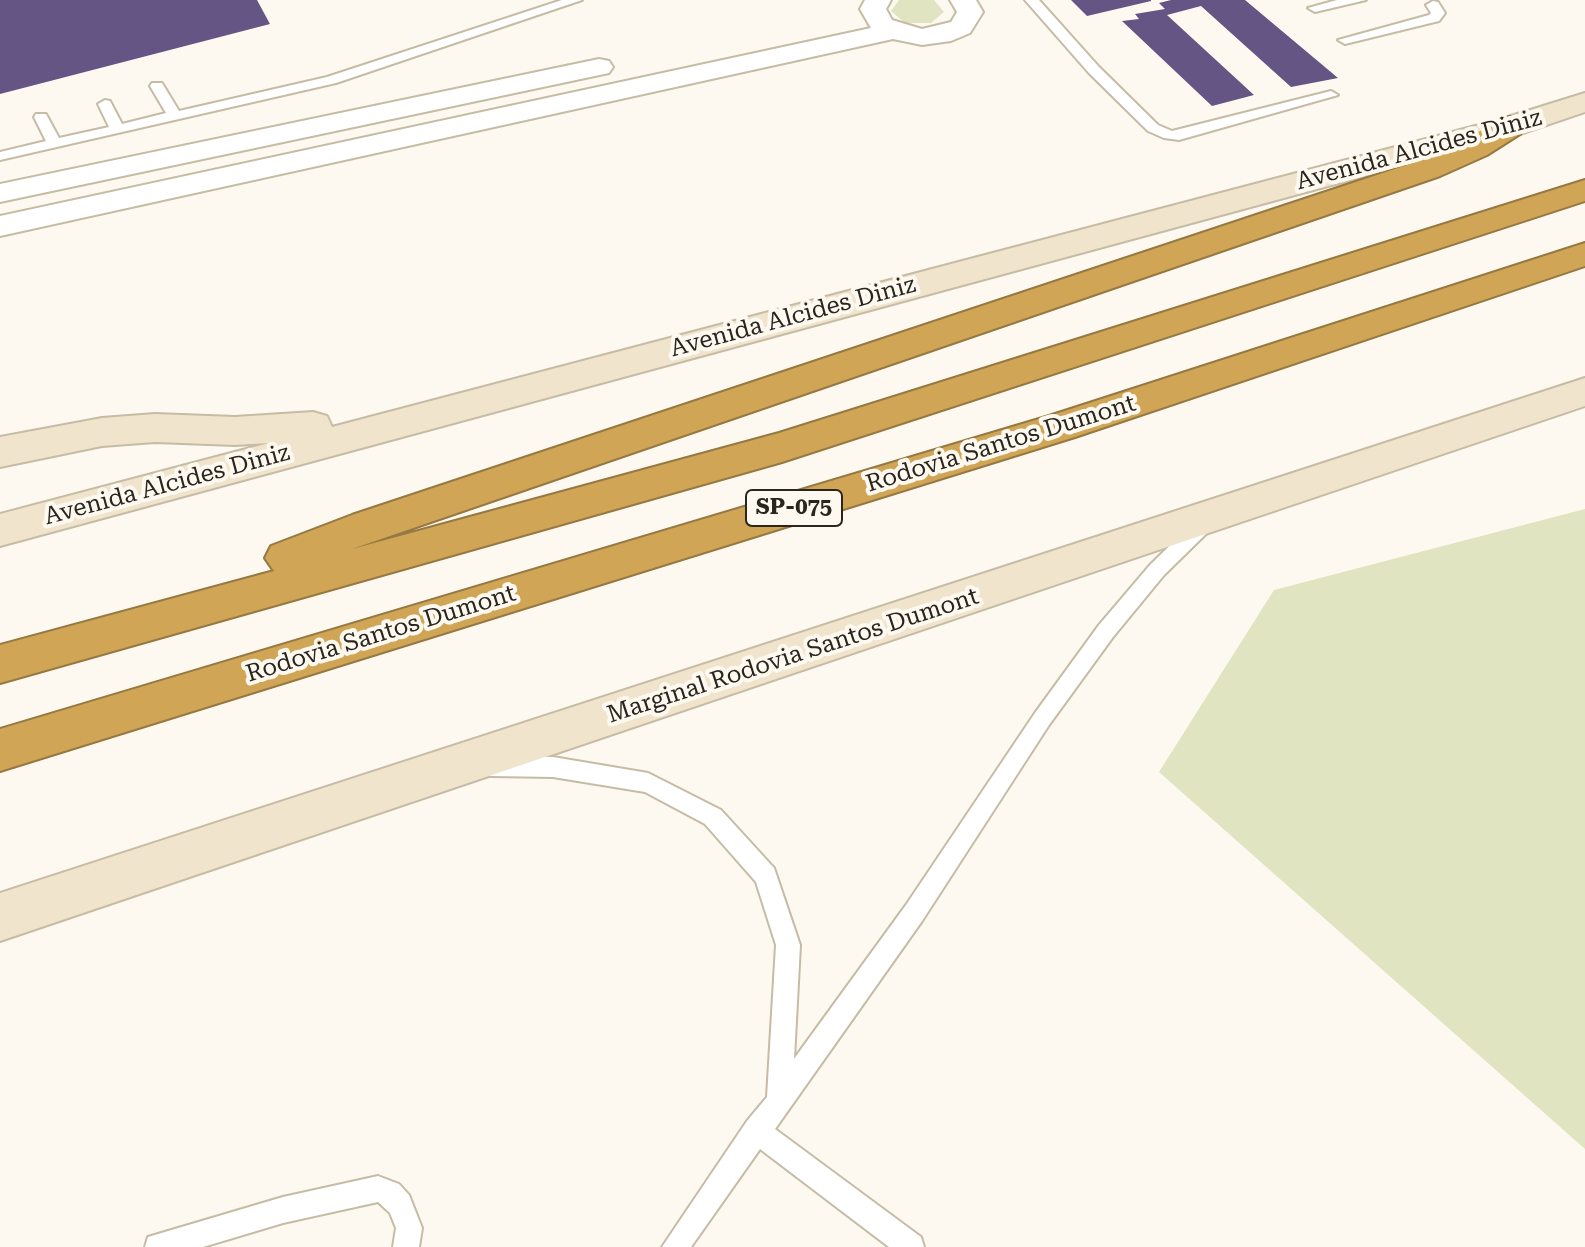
<!DOCTYPE html>
<style>
body{margin:0}
canvas{display:block;background:#fef9f0}
</style>
<canvas width="1585" height="1247"></canvas>
<script>
const ctx = document.querySelector('canvas').getContext('2d');
ctx.lineJoin = 'round';
function fill(path, color) { ctx.fillStyle = color; ctx.fill(path, 'evenodd'); }
const poly = rows => new Path2D(rows.map(r => 'M' + r).join(''));
function trace(path, color, width, dash) { ctx.strokeStyle = color; ctx.lineWidth = width; ctx.lineCap = dash ? 'butt' : 'round'; ctx.setLineDash(dash || []); ctx.stroke(path); }
function write(font, color, halo, rows, align = 'center') {
  ctx.font = font + ' "Roboto Serif",serif'; ctx.lineWidth = 8; ctx.setLineDash([]); ctx.textBaseline = 'middle'; ctx.strokeStyle = halo; ctx.fillStyle = color; for (const [text, x, y, turn = 0] of rows) {
    ctx.save(); ctx.translate(x, y); ctx.rotate((+turn || 0) * Math.PI / 180); ctx.textAlign = isNaN(turn) ? turn : align; if (halo) ctx.strokeText(text, 0, 0); ctx.fillText(text, 0, 0); ctx.restore();
  }
}
fill(poly([
 [899,0,934,0,944,12,931,23,905,23,891,11],
 [1585,509,1585,1149,1159,772,1274,590]
]), '#e0e4c0');
fill(poly([
 [0,0,257,0,270,24,0,94],
 [1071,0,1151,0,1151,1,1087,16],
 [1171,0,1245,0,1338,78,1291,87,1201,6,1167,15,1254,95,1212,106,1122,21,1139,19,1135,14,1165,9,1159,3]
]), '#645585');
const lane = poly([
 [562,0,582,0,336,83,0,160,0,152,46,141,34,117,36,114,46,114,59,138,109,127,98,104,105,100,110,101,122,124,166,113,150,86,152,83,162,83,179,111,327,77,562,0],
 [1025,0,1039,0,1099,67,1158,125,1172,131,1331,91,1338,95,1179,140,1164,138,1148,131,1089,73,1025,0],
 [1337,0,1366,0,1315,12,1308,8,1337,0],
 [1433,1,1438,2,1445,13,1439,21,1345,44,1338,40,1429,15,1431,13,1426,5,1433,1],
 [1206,515,1213,517,1215,522,1213,527,1164,575,1113,637,1049,725,922,921,775,1129,921,1237,924,1247,889,1247,760,1149,691,1247,662,1247,747,1121,767,1097,776,945,756,882,705,824,645,792,553,777,491,776,483,773,480,766,483,759,491,756,553,757,648,773,721,810,774,868,800,945,794,1059,906,905,1035,713,1099,625,1150,565,1199,517,1206,515],
 [378,1176,399,1184,409,1195,422,1228,419,1247,393,1247,396,1228,390,1213,378,1202,283,1223,203,1247,145,1247,148,1237,158,1234,283,1197,378,1176]
]);
const street = poly([
 [865,0,891,0,886,9,892,20,922,29,951,22,957,12,950,0,976,0,983,12,970,33,951,41,922,45,893,39,0,236,0,216,871,28,860,9,865,0],
 [599,59,609,61,613,67,609,73,0,202,0,184,599,59]
]);
const secondary = poly([
 [1585,93,1585,112,1520,134,0,546,0,514,269,443,235,445,155,442,102,446,0,467,0,437,102,418,155,414,235,417,313,412,327,416,332,427,1498,120,1585,93],
 [1585,378,1585,406,0,941,0,893,1585,378]
]);
const highway = poly([
 [1509,117,1520,120,1525,127,1520,134,1487,155,1440,176,352,549,779,433,1585,180,1585,201,782,462,0,683,0,645,274,571,265,558,271,546,352,515,1416,162,1509,117],
 [1585,243,1585,266,1075,437,0,771,0,729,1049,416,1585,243]
]);
trace(lane, '#c6bca5', 4);
trace(street, '#c6bca5', 4);
trace(secondary, '#c6bca5', 4);
trace(highway, '#967942', 4);
fill(lane, '#fff');
fill(street, '#fff');
fill(secondary, '#f1e4cc');
fill(highway, '#d0a656');
for (const [x, y, w] of [
 [794,508,96]
]) { const box = new Path2D(); box.roundRect(x - w / 2, y - 18, w, 36, 6); ctx.fillStyle = '#fef9f0'; ctx.fill(box); trace(box, '#2a261d', 2); }
write('bold 22px', '#2a261d', null, [
 ["SP-075",794,508]
]);
write('24px', '#2a261d', '#fef9f0', [
 ["Avenida Alcides Diniz",1419,150,-15],
 ["Avenida Alcides Diniz",793,317,-15],
 ["Rodovia Santos Dumont",1001,444,-17],
 ["Avenida Alcides Diniz",167,485,-15],
 ["Rodovia Santos Dumont",381,634,-17],
 ["Marginal Rodovia Santos Dumont",793,656,-18]
]);
</script>
